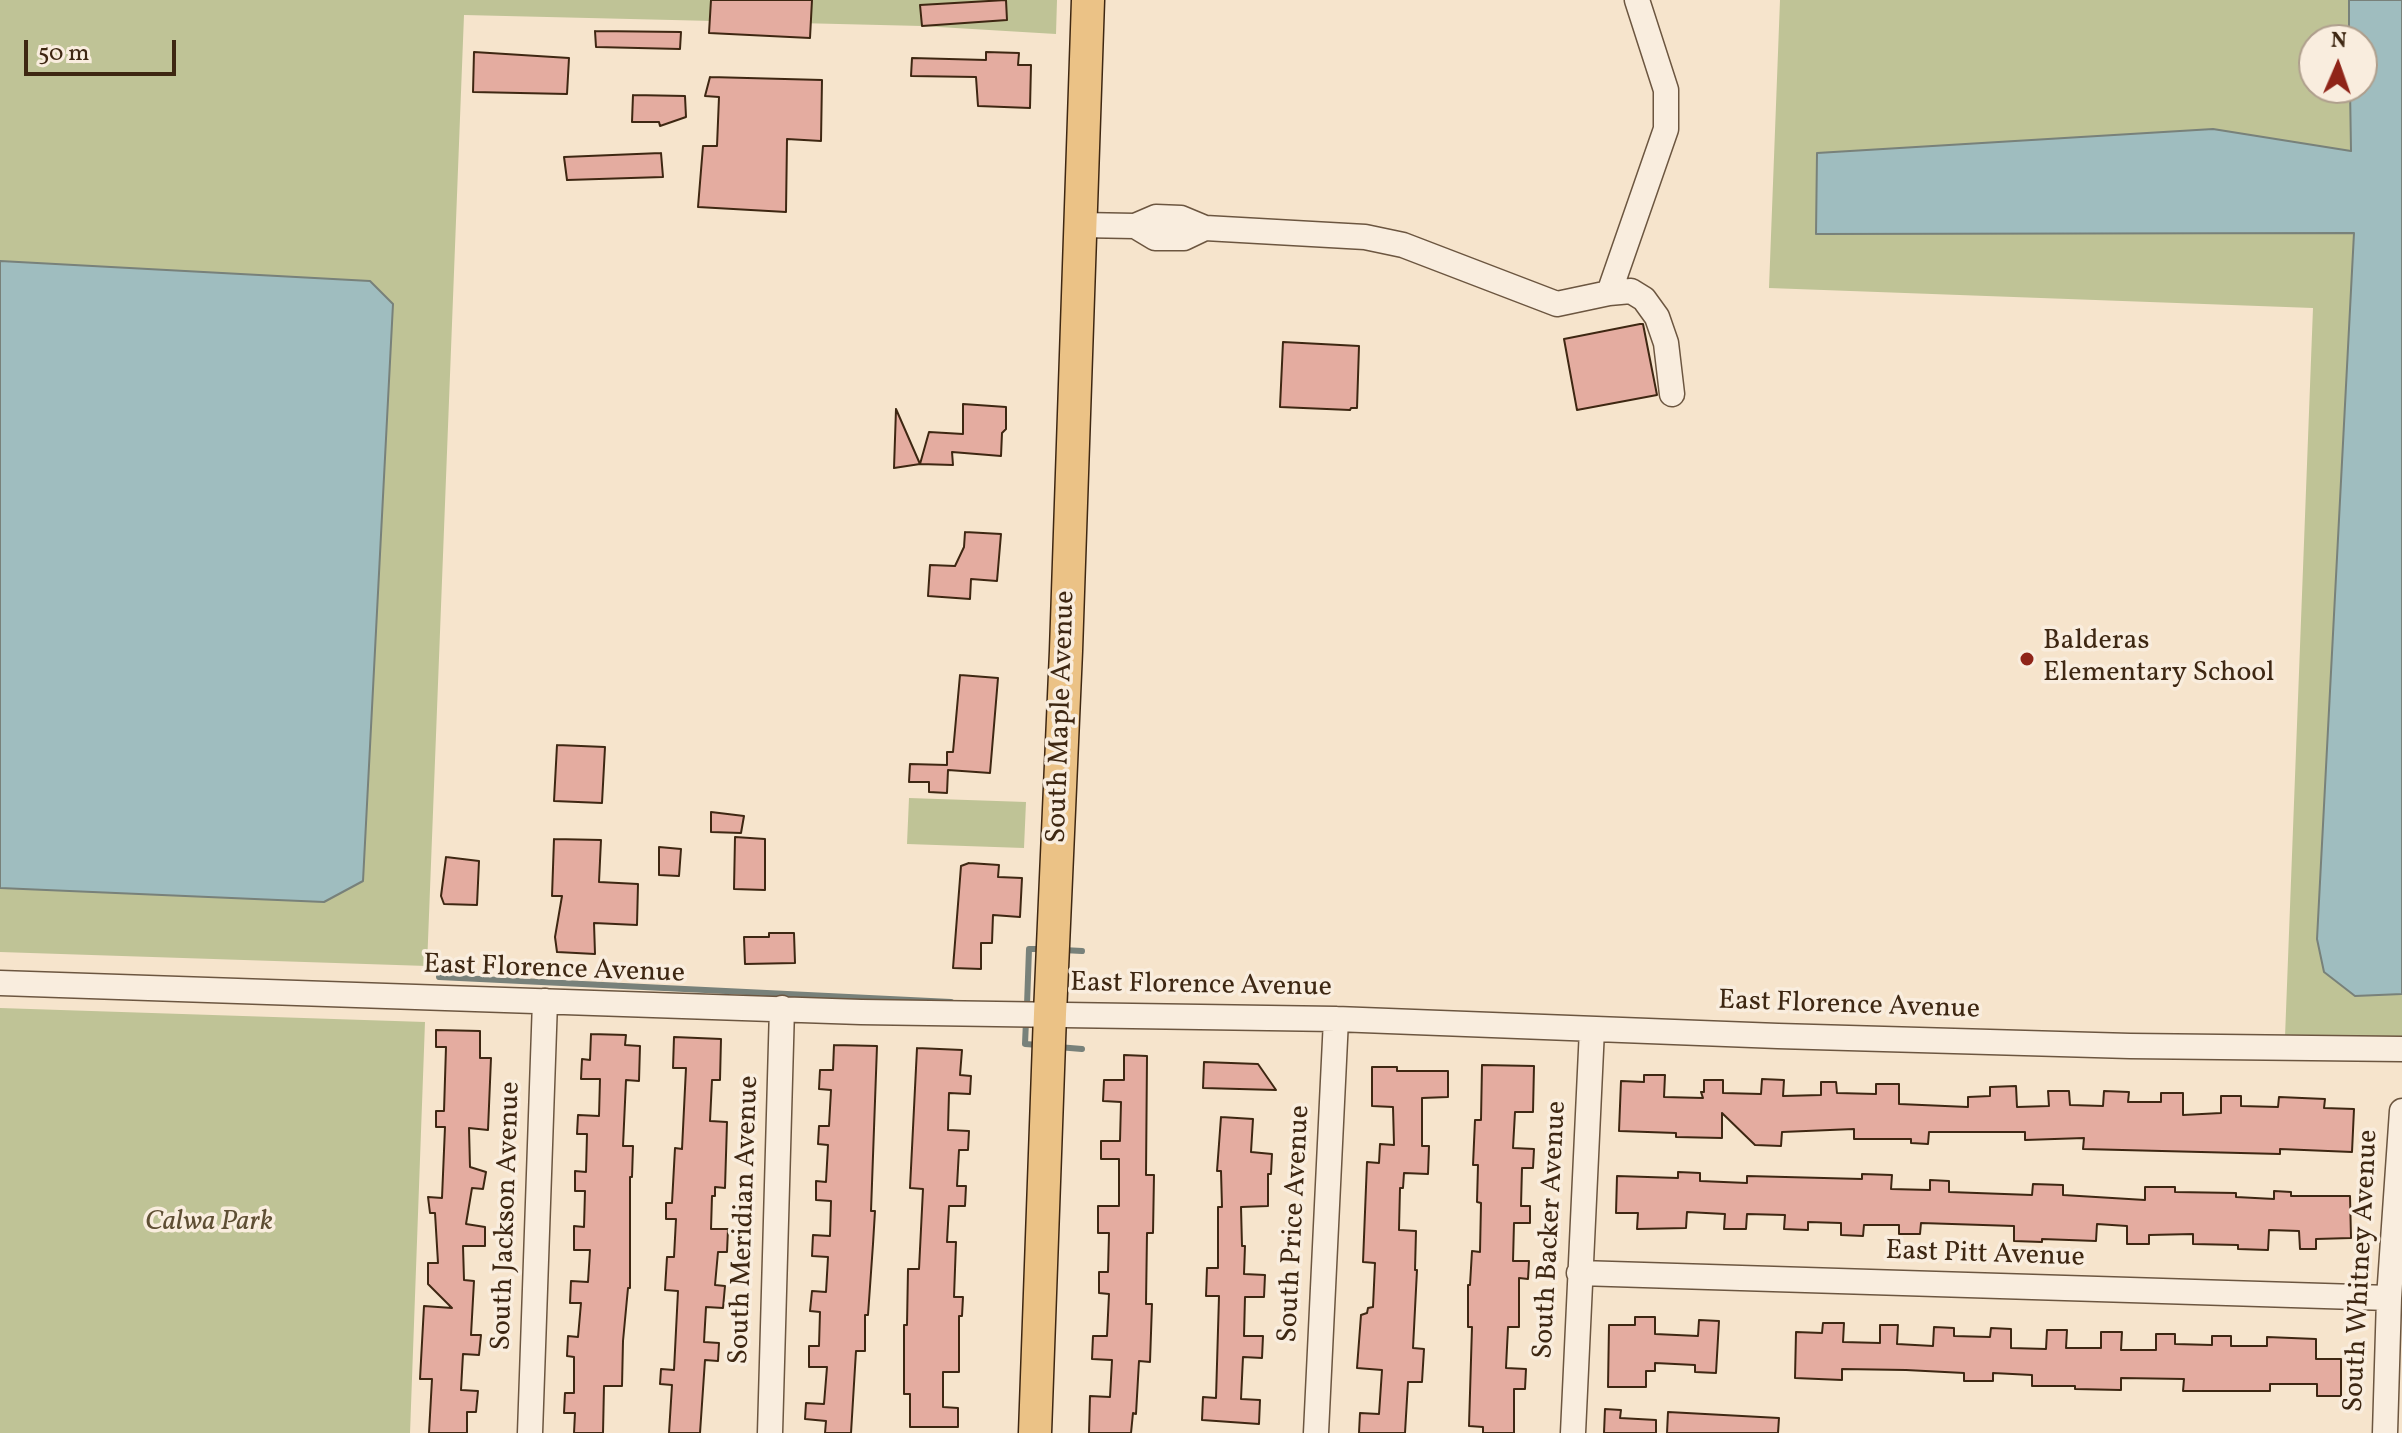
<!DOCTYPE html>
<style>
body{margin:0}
#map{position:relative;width:2402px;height:1433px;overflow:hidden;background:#f6e4cc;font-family:Vollkorn,serif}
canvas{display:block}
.north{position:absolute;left:2298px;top:24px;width:80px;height:80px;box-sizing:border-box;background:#f9edde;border:2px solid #ae9e8c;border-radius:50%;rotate:2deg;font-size:22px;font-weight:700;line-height:32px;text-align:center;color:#3e2712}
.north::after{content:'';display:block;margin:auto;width:28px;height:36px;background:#8f2418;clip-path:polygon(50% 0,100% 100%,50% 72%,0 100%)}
.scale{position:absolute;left:24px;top:40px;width:152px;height:36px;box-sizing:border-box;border:4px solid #3e2712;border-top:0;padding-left:10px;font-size:24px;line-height:28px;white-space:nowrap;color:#3e2712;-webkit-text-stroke:6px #f9edde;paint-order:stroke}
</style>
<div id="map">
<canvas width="2402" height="1433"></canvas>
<div class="north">N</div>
<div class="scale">50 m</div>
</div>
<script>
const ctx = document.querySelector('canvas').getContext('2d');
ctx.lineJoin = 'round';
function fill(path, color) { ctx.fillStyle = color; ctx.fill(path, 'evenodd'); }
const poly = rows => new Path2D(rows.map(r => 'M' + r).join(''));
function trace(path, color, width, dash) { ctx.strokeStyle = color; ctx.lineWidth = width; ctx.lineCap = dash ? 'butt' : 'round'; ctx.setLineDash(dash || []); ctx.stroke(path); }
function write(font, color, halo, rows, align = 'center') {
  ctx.font = font + ' Vollkorn,serif'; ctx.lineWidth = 7; ctx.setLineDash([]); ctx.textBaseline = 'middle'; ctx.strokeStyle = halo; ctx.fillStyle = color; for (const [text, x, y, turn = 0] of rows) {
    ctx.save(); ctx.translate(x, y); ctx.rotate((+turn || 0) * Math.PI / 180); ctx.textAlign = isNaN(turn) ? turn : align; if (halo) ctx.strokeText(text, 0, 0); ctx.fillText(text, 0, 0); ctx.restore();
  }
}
fill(poly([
 [0,0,1057,0,1056,34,922,26,464,15,427,966,0,952],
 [1780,0,2402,0,2402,1040,2285,1037,2313,308,1769,288],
 [2314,40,2362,40,2362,88,2314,88],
 [909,798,1026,802,1024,848,907,844],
 [0,1008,425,1022,410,1433,0,1433]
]), '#bfc396');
const water = poly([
 [2349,0,2402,0,2402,994,2355,996,2324,972,2317,939,2354,233,1816,234,1817,153,2213,129,2351,151,2350,88,2362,88,2362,40,2349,40,2349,0],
 [0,261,370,281,393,304,363,881,324,902,0,888,0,261]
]);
fill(water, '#9fbdbf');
trace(water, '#78817a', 2);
trace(poly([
 [1063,950,1082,951],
 [439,977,951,1002],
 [1022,1005,1027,1005,1029,949,1044,949],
 [1026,1021,1025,1044,1039,1045],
 [1058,1047,1082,1049]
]), '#78817a', 6);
const building = poly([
 [711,0,812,0,810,38,709,33,711,0],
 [1006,0,1007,20,922,26,920,5,1006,0],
 [595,31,681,32,680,49,596,47,595,31],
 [474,52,569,58,567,94,473,92,474,52],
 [986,52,1019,53,1018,65,1031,65,1030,108,978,106,976,77,911,76,912,58,986,60,986,52],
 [710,77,822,80,821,141,787,139,786,212,698,207,703,146,717,146,719,97,705,96,710,77],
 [633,95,685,96,686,117,660,126,659,122,632,122,633,95],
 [661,153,663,177,567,180,564,157,661,153],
 [1640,324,1643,324,1657,395,1577,410,1564,339,1640,324],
 [1283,342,1359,346,1357,408,1351,408,1350,410,1280,407,1283,342],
 [963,404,1006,407,1006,429,1002,433,1001,456,952,452,953,465,920,464,929,432,963,434,963,404],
 [896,409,920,464,894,468,896,409],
 [965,532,1001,534,997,581,971,579,970,599,928,596,930,565,955,566,964,547,965,532],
 [960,675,998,678,990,773,948,770,947,793,929,792,929,782,909,782,910,764,947,765,947,752,953,752,960,675],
 [557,745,605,747,602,803,554,801,557,745],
 [711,812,744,816,741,833,711,832,711,812],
 [735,837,765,839,765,890,734,889,735,837],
 [554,839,601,840,599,882,638,884,637,925,594,923,595,954,557,952,555,937,562,896,552,896,554,839],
 [659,847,681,849,679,876,659,875,659,847],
 [446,857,479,861,477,905,444,904,441,896,446,857],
 [969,863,999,865,998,877,1022,878,1020,917,993,915,992,943,981,943,981,969,953,968,961,866,969,863],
 [769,933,794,933,795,963,745,964,744,937,769,937,769,933],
 [436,1030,480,1031,480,1058,491,1058,488,1130,469,1128,470,1167,486,1172,483,1189,472,1188,466,1224,485,1227,485,1246,463,1246,464,1280,474,1281,471,1335,481,1335,479,1355,463,1354,461,1390,478,1391,476,1412,467,1412,467,1433,429,1433,432,1379,420,1379,424,1306,452,1308,428,1284,428,1263,438,1263,435,1213,430,1213,428,1197,442,1198,445,1127,436,1127,436,1111,444,1111,446,1047,436,1047,436,1030],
 [591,1034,626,1035,625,1045,640,1046,639,1081,626,1080,623,1146,633,1146,632,1177,630,1177,630,1288,628,1288,623,1341,622,1386,604,1386,603,1433,574,1433,575,1413,564,1413,565,1393,574,1393,574,1357,567,1356,568,1336,578,1337,581,1303,570,1303,571,1281,588,1282,590,1250,574,1250,574,1226,584,1227,585,1191,575,1191,575,1171,586,1172,587,1134,577,1134,578,1115,599,1116,600,1079,581,1079,582,1059,590,1060,591,1034],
 [674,1037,721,1039,720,1080,712,1080,710,1121,727,1122,725,1188,715,1187,715,1196,712,1196,711,1229,728,1229,727,1252,718,1252,715,1285,725,1286,723,1308,706,1307,704,1342,719,1343,718,1361,705,1360,700,1433,669,1433,672,1385,660,1384,661,1369,674,1370,678,1291,665,1290,667,1257,674,1257,676,1219,666,1219,666,1203,672,1203,675,1148,682,1149,686,1068,673,1068,674,1037],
 [834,1045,877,1046,871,1211,875,1211,873,1244,868,1315,865,1315,865,1351,856,1351,851,1433,825,1433,826,1421,805,1419,806,1403,824,1404,827,1367,809,1367,809,1346,819,1346,820,1312,810,1311,812,1291,826,1292,828,1257,812,1256,813,1235,830,1236,831,1201,816,1200,816,1181,826,1182,828,1145,818,1144,819,1126,829,1126,831,1090,819,1089,820,1070,833,1070,834,1045],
 [917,1048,962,1050,960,1075,971,1076,970,1094,949,1093,948,1130,969,1131,968,1150,959,1150,957,1186,966,1186,965,1206,949,1206,947,1242,956,1242,954,1297,963,1297,962,1316,959,1316,959,1372,943,1372,943,1407,958,1408,958,1427,910,1427,910,1394,904,1394,904,1325,907,1325,908,1269,919,1269,923,1189,910,1188,917,1048],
 [1124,1055,1147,1056,1146,1175,1154,1175,1153,1233,1147,1233,1146,1304,1152,1304,1150,1362,1139,1361,1136,1414,1133,1413,1131,1433,1089,1433,1090,1396,1110,1397,1112,1360,1092,1359,1093,1336,1107,1336,1109,1294,1099,1293,1099,1272,1108,1272,1109,1233,1098,1233,1098,1206,1119,1206,1119,1159,1101,1159,1101,1141,1120,1141,1121,1102,1103,1101,1104,1080,1124,1080,1124,1055],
 [1204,1062,1258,1064,1276,1090,1203,1088,1204,1062],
 [1482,1065,1534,1066,1533,1112,1515,1112,1513,1148,1534,1149,1533,1168,1522,1168,1521,1206,1530,1206,1530,1223,1514,1223,1513,1261,1529,1261,1528,1279,1519,1278,1519,1327,1508,1327,1506,1368,1526,1369,1525,1389,1514,1389,1514,1433,1483,1433,1483,1427,1469,1426,1472,1327,1468,1327,1468,1285,1470,1285,1472,1251,1480,1252,1481,1203,1477,1202,1478,1165,1473,1165,1475,1120,1481,1120,1482,1065],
 [1372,1067,1397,1067,1397,1071,1448,1071,1448,1097,1422,1098,1422,1146,1429,1146,1428,1174,1404,1173,1403,1188,1400,1188,1399,1230,1416,1231,1415,1270,1417,1270,1413,1348,1424,1349,1422,1382,1408,1382,1405,1433,1359,1433,1360,1413,1379,1414,1382,1370,1357,1368,1361,1315,1367,1313,1368,1308,1373,1307,1375,1263,1363,1262,1367,1162,1379,1163,1380,1144,1394,1145,1393,1107,1372,1106,1372,1067],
 [1644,1075,1665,1075,1664,1097,1703,1098,1701,1092,1704,1092,1704,1080,1723,1080,1723,1093,1761,1094,1762,1079,1784,1080,1783,1096,1821,1095,1821,1082,1836,1082,1837,1093,1876,1094,1876,1084,1899,1084,1899,1104,1968,1107,1968,1097,1990,1096,1990,1087,2016,1086,2017,1107,2049,1106,2048,1091,2069,1091,2070,1105,2103,1106,2104,1091,2129,1092,2128,1102,2161,1102,2161,1093,2183,1093,2183,1115,2221,1113,2221,1096,2241,1096,2241,1106,2278,1107,2279,1097,2325,1099,2324,1108,2354,1109,2352,1152,2280,1149,2280,1154,2083,1149,2084,1138,2025,1140,2025,1132,1929,1132,1928,1144,1911,1143,1911,1139,1854,1139,1854,1129,1782,1132,1781,1146,1755,1145,1722,1113,1722,1138,1676,1137,1676,1133,1619,1131,1621,1081,1644,1082,1644,1075],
 [1221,1117,1253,1119,1251,1152,1272,1154,1271,1174,1268,1174,1268,1206,1241,1207,1242,1246,1245,1246,1244,1274,1265,1275,1264,1297,1245,1297,1244,1336,1263,1336,1262,1358,1243,1357,1241,1399,1260,1400,1259,1424,1202,1420,1203,1397,1216,1398,1219,1296,1206,1296,1207,1268,1218,1268,1218,1207,1222,1207,1221,1171,1217,1171,1221,1117],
 [1678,1172,1700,1173,1700,1181,1747,1183,1747,1176,1862,1179,1862,1174,1892,1175,1891,1189,1930,1190,1930,1180,1949,1181,1949,1192,2032,1195,2033,1184,2063,1185,2063,1195,2145,1200,2145,1187,2175,1187,2175,1192,2236,1193,2236,1197,2274,1199,2274,1191,2291,1192,2291,1196,2350,1196,2351,1238,2316,1239,2316,1249,2300,1249,2299,1231,2269,1230,2268,1250,2238,1249,2238,1245,2193,1244,2193,1234,2149,1235,2149,1244,2127,1244,2127,1226,2097,1224,2096,1241,2042,1239,2042,1242,2014,1241,2014,1226,1921,1223,1920,1234,1899,1234,1899,1225,1864,1225,1863,1236,1841,1235,1841,1223,1808,1222,1808,1230,1784,1229,1785,1215,1747,1214,1746,1229,1724,1229,1725,1214,1687,1212,1686,1228,1637,1229,1638,1213,1616,1213,1617,1176,1678,1178,1678,1172],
 [1635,1317,1655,1317,1655,1334,1698,1336,1699,1320,1719,1321,1716,1373,1695,1372,1695,1365,1655,1363,1655,1371,1646,1371,1646,1387,1608,1387,1609,1325,1635,1325,1635,1317],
 [1823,1323,1844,1323,1843,1342,1880,1343,1880,1325,1898,1325,1897,1344,1933,1346,1934,1327,1954,1328,1954,1336,1990,1337,1991,1328,2011,1329,2011,1348,2046,1349,2047,1330,2067,1330,2066,1348,2101,1348,2101,1332,2122,1332,2121,1350,2156,1350,2156,1334,2175,1334,2175,1344,2212,1345,2212,1336,2231,1336,2231,1346,2267,1346,2267,1337,2316,1339,2316,1359,2341,1359,2341,1396,2317,1396,2317,1384,2270,1384,2270,1391,2183,1391,2184,1379,2121,1378,2121,1390,2075,1389,2075,1386,2032,1386,2032,1375,1993,1373,1993,1381,1964,1381,1964,1373,1906,1370,1842,1369,1842,1380,1795,1378,1796,1332,1822,1333,1823,1323],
 [1605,1409,1621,1410,1620,1418,1656,1420,1656,1433,1604,1433,1605,1409],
 [1668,1412,1779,1418,1778,1433,1667,1433,1668,1412]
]);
fill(building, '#e4aca0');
trace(building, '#3e2712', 2);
const minor = poly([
 [1080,225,1135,226,1156,217,1181,218,1205,228,1365,237,1403,245,1557,304,1609,293,1666,129,1666,90,1637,0],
 [1135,226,1155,238,1184,238,1205,228],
 [1609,293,1631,291,1644,299,1657,317,1666,343,1672,394],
 [0,983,861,1012,1336,1019,1778,1036,2130,1046,2402,1049],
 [1579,1273,2389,1298],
 [530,1433,545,1001],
 [770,1433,782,1008],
 [1316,1433,1336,1019],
 [1573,1433,1592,1029],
 [2385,1433,2389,1298,2402,1111]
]);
const major = poly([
 [1035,1433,1050,1014,1066,651,1088,0]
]);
trace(minor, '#6c5640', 27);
trace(major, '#3e2712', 35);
trace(minor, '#f9edde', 24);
trace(major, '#ebc286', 32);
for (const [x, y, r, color] of [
 [2027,659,8,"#8f2418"]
]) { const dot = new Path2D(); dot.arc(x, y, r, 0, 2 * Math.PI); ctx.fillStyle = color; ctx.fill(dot); trace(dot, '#f9edde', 3); }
write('28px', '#3e2712', '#f9edde', [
 ["Balderas",2043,643],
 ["Elementary School",2043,675]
], 'left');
write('28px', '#3e2712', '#f9edde', [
 ["South Maple Avenue",1063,717,-88],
 ["East Florence Avenue",554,971,2],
 ["East Florence Avenue",1201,987,1],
 ["East Florence Avenue",1849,1007,2],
 ["South Jackson Avenue",508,1216,-88],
 ["South Meridian Avenue",746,1220,-88],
 ["South Price Avenue",1296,1224,-87],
 ["South Backer Avenue",1552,1230,-87],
 ["East Pitt Avenue",1985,1256,2],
 ["South Whitney Avenue",2363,1271,-87]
]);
write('italic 28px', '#5e4e33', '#f9edde', [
 ["Calwa Park",209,1224]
]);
</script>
